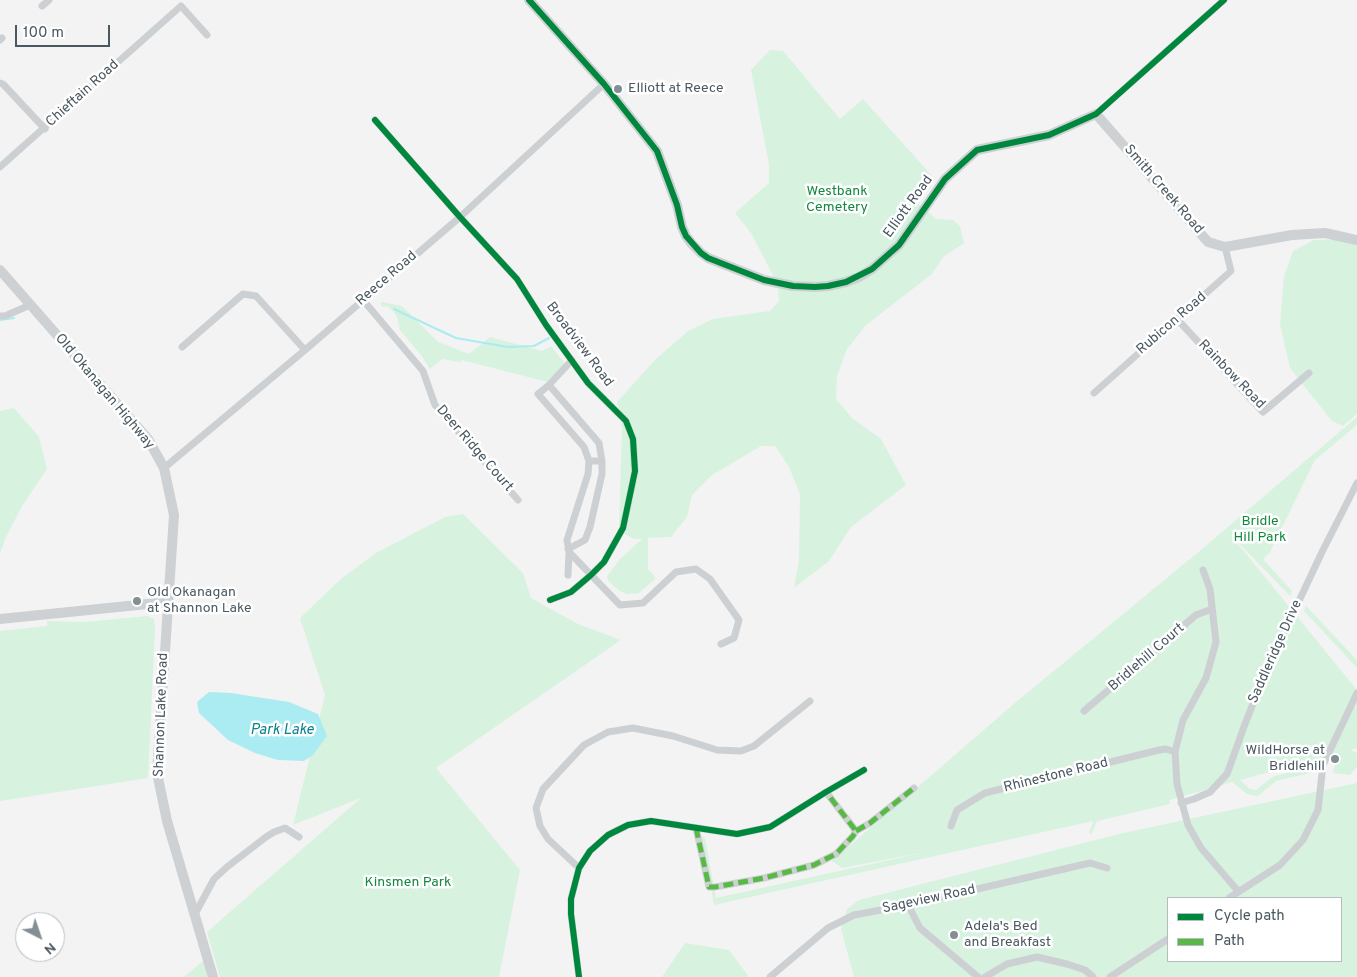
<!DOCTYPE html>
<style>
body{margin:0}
#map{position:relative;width:1357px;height:977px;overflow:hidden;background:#f3f3f3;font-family:Overpass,sans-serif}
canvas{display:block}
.legend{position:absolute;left:1167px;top:897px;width:175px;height:65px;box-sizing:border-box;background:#fff;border:1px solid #b6bcc0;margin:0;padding:6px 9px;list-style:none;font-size:15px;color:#495861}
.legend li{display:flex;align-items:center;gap:10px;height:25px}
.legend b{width:25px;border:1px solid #b6bcc0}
.north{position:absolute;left:15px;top:912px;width:50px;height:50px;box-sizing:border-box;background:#fff;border:1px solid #b6bcc0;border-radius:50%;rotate:139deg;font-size:14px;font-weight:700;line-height:20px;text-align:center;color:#495861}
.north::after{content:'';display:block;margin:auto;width:18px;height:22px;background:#848e94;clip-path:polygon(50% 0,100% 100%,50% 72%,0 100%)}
.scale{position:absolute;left:15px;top:25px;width:95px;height:22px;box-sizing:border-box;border:2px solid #495861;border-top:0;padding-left:6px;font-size:15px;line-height:18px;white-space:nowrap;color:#495861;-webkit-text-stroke:4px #fff;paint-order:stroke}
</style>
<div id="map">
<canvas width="1357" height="977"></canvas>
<ul class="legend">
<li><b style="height:6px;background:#00873e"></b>Cycle path</li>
<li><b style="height:6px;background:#58b947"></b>Path</li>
</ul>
<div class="north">N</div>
<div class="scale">100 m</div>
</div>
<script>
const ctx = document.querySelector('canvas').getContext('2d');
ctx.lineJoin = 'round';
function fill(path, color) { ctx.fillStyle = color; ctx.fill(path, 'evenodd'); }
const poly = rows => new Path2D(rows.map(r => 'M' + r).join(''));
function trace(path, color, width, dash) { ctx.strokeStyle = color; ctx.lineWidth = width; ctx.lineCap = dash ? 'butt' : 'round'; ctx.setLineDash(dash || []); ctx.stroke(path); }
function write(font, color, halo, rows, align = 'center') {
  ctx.font = font + ' Overpass,sans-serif'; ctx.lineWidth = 5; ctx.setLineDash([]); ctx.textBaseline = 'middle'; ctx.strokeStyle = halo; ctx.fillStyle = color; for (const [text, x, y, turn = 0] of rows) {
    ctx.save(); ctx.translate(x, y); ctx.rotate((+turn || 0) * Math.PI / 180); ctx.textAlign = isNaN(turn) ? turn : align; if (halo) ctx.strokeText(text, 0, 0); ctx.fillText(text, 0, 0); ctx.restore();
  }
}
fill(poly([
 [770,50,783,51,840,119,863,99,932,176,914,200,936,219,953,220,960,226,964,243,943,257,932,274,866,325,847,349,837,376,836,399,852,418,881,439,906,485,851,527,829,561,794,588,799,561,800,494,789,467,775,446,761,446,712,475,692,495,687,517,671,537,648,538,648,569,656,578,639,593,627,594,620,591,608,581,607,576,620,559,642,539,634,539,619,531,622,427,617,402,656,359,688,331,713,319,770,311,779,301,778,285,751,233,735,213,769,183,769,164,751,70],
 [1357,239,1357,414,1343,426,1332,421,1290,368,1280,324,1284,276,1293,251,1314,240],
 [381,302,402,306,438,342,469,354,490,337,542,351,551,346,569,369,564,374,548,382,462,360,460,362,442,359,430,369,421,355,400,330,397,317,394,312,388,307,381,306],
 [14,408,39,437,47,469,22,506,6,537,0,553,0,411],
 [1357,417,1357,425,1315,460,1270,552,1263,559,1292,591,1290,596,1229,533,1357,690,1357,748,1350,750,1357,753,1357,767,1350,775,1333,773,1338,753,1240,780,1250,789,1256,790,1274,776,1315,767,1314,772,1276,781,1258,796,1247,794,1232,782,1169,800,1170,804,1097,821,1092,833,1089,834,1093,821,714,905,702,837,705,838,716,898,926,852,842,868,832,861,1015,703,1201,550],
 [463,514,523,573,531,598,578,624,621,640,436,768,520,870,499,977,220,977,207,932,361,798,293,825,325,695,300,618,342,578,376,553,445,517],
 [1306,606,1357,660,1357,668,1304,611],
 [147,616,154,619,155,626,148,778,0,801,0,631,47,626,47,621,84,622],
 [1357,783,1357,977,854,977,841,929,847,909,859,900,1119,834],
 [1168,898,1341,898,1341,961,1168,961],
 [685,943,729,950,749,977,662,977],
 [204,960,210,977,184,977]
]), '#d7f2df');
fill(poly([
 [209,692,231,693,289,702,318,714,327,736,313,755,304,761,278,760,255,753,228,740,199,713,197,702]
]), '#abebf2');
trace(poly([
 [394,309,456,338,508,347,534,346,549,338],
 [0,320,14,318]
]), '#abebf2', 2);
trace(poly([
 [42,6,49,0],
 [0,40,2,38],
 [0,83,3,84,45,129],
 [1096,114,1224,0],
 [375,120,460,217,517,279,546,325,588,383,626,421,633,439,635,471,623,528,604,562,591,575,571,592,550,600],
 [0,167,181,6,207,35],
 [363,300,423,371,435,405,518,500],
 [0,316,5,316,30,305],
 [1177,319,1263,412,1309,373],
 [182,347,243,294,256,296,305,350],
 [549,385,599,443,602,461],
 [1094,393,1231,271,1225,247],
 [589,461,588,474,567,540,569,552,620,605,643,603,676,572,696,569,710,579,739,620,734,638,721,644],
 [164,468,305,350,460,217,604,84],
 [568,549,585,540,590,527,602,474,602,461,589,461,584,447,538,394,549,385,572,360],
 [1203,570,1210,589,1216,642,1206,678,1183,720,1175,752,1177,784,1188,825,1201,848,1238,891],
 [568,575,569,552],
 [1084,711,1196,615,1212,609],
 [1181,803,1194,799,1210,792,1227,774,1245,724,1266,671,1322,552,1357,483],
 [951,826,957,810,985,793,1159,750,1166,749,1175,752],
 [696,828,709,887,715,887,764,878,814,865,836,854,853,836,856,831,826,792],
 [856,831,870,823,914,788],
 [579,868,548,839,540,826,536,808,543,789,584,745,608,732,633,728,673,736,717,750,741,751,754,746,810,701],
 [1229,898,1280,865,1303,840,1318,810,1323,765,1357,693],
 [908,905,920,928,978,977],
 [195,914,214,879,227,867,266,837,274,832,285,828,299,837],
 [579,977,571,914,571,899,579,868,590,851,608,835,628,825,651,821,737,834,770,827,826,792,864,770],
 [770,977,828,928,854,915,908,905,1090,863,1107,868],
 [985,977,1007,964,1037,957,1067,964,1085,970,1093,977],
 [1110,977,1168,939]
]), '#cdd0d2', 7);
trace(poly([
 [529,0,604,84,657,151,677,205,682,227,686,236,692,244,701,253,708,258,764,280,793,286,815,287,828,286,846,282,859,277,872,269,899,245,945,179,977,150,1049,135,1096,114,1208,242,1225,247,1292,235,1325,233,1357,240],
 [0,270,148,439,164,468,174,515,157,773,167,821,213,977],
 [0,619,167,602]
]), '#cdd1d4', 10);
trace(poly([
 [696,828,709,887,715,887,764,878,814,865,836,854,853,836,856,831,826,792],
 [856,831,870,823,914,788]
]), '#58b947', 5, [10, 5]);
trace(poly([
 [529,0,604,84,657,151,677,205,682,227,686,236,701,253,708,258,764,280,793,286,815,287,828,286,846,282,872,269,899,245,945,179,977,150,1049,135,1096,114,1224,0],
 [375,120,460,217,517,279,546,325,588,383,626,421,633,439,635,471,623,528,604,562,591,575,571,592,550,600],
 [579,977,571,914,571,899,579,868,590,851,608,835,628,825,651,821,737,834,770,827,826,792,864,770]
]), '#00873e', 6);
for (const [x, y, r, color] of [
 [618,89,5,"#848e94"],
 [137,601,5,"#848e94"],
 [1335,759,5,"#848e94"],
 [954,935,5,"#848e94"]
]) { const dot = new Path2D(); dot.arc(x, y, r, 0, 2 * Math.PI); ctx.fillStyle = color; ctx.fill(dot); trace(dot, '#fff', 2); }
write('14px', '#495861', '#fff', [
 ["Elliott at Reece",628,89],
 ["Old Okanagan",147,593],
 ["at Shannon Lake",147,609],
 ["WildHorse at",1325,751,"right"],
 ["Bridlehill",1325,767,"right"],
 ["Adela's Bed",964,927],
 ["and Breakfast",964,943]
], 'left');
write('14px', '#495861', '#fff', [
 ["Chieftain Road",83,94,-42],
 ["Smith Creek Road",1163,190,49],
 ["Elliott Road",909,207,-54],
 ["Reece Road",387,279,-41],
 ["Rubicon Road",1172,324,-41],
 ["Broadview Road",579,345,53],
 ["Rainbow Road",1231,375,46],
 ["Old Okanagan Highway",104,392,50],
 ["Deer Ridge Court",474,449,49],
 ["Saddleridge Drive",1276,652,-66],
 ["Bridlehill Court",1147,658,-41],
 ["Shannon Lake Road",162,715,-88],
 ["Rhinestone Road",1056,776,-14],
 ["Sageview Road",929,900,-12]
]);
write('14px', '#138840', '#fff', [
 ["Westbank",837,192],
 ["Cemetery",837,208],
 ["Bridle",1260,522],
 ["Hill Park",1260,538],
 ["Kinsmen Park",408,883]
]);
write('italic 15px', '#09818e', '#fff', [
 ["Park Lake",282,731]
]);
</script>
